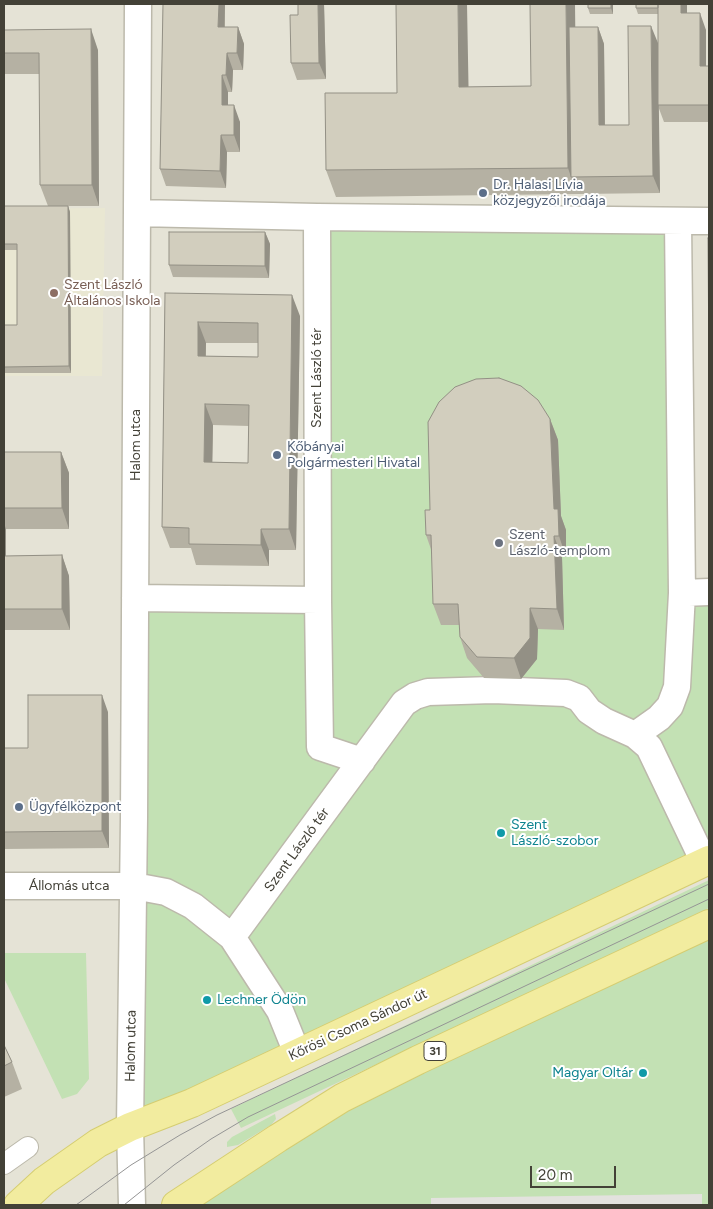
<!DOCTYPE html>
<meta charset="utf-8">
<style>
body{margin:0}
#map{position:relative;width:713px;height:1209px;overflow:hidden;background:#f1f0e7;font-family:Figtree,sans-serif}
canvas{display:block}
.frame{position:absolute;inset:0;border:5px solid #434137;pointer-events:none}
.scale{position:absolute;left:530px;top:1166px;width:86px;height:22px;box-sizing:border-box;border:2px solid #434137;border-top:0;padding-left:6px;font-size:15px;line-height:18px;white-space:nowrap;color:#434137;-webkit-text-stroke:4px #fff;paint-order:stroke}
</style>
<div id="map">
<canvas width="713" height="1209"></canvas>
<div class="frame"></div>
<div class="scale">20 m</div>
</div>
<script>
const ctx = document.querySelector('canvas').getContext('2d');
ctx.lineJoin = 'round';
function fill(path, color) { ctx.fillStyle = color; ctx.fill(path, 'evenodd'); }
const poly = rows => new Path2D(rows.map(r => 'M' + r).join(''));
function trace(path, color, width, dash) { ctx.strokeStyle = color; ctx.lineWidth = width; ctx.lineCap = dash ? 'butt' : 'round'; ctx.setLineDash(dash || []); ctx.stroke(path); }
function write(font, color, halo, rows, align = 'center') {
  ctx.font = font + ' Figtree,sans-serif'; ctx.lineWidth = 4; ctx.setLineDash([]); ctx.textBaseline = 'middle'; ctx.strokeStyle = halo; ctx.fillStyle = color; for (const [text, x, y, turn = 0] of rows) {
    ctx.save(); ctx.translate(x, y); ctx.rotate((+turn || 0) * Math.PI / 180); ctx.textAlign = isNaN(turn) ? turn : align; if (halo) ctx.strokeText(text, 0, 0); ctx.fillText(text, 0, 0); ctx.restore();
  }
}
fill(poly([
 [4,4,709,4,709,1205,4,1205]
]), '#e5e3d6');
fill(poly([
 [105,208,102,376,4,376,4,209]
]), '#e9e7d2');
fill(poly([
 [317,217,678,221,682,593,709,592,709,860,130,1127,135,598,318,599],
 [709,880,709,908,241,1128,231,1109],
 [709,924,709,1205,176,1205,278,1138],
 [4,953,86,953,89,1079,77,1094,62,1099,4,978],
 [275,1114,276,1119,271,1125,238,1145,227,1147,227,1142,232,1137]
]), '#c3e1b4');
fill(poly([
 [702,1194,702,1205,431,1205,431,1198]
]), '#e3e2de');
const pedestrian = poly([
 [4,1164,28,1147]
]);
const minor = poly([
 [137,213,317,217,709,221],
 [317,217,318,600,320,747,362,761],
 [682,593,709,592],
 [135,598,318,600],
 [635,735,659,718,670,706,677,687,682,593,678,221],
 [4,886,134,886,166,892,193,906,232,937,280,1011,297,1053],
 [232,937,404,703,415,696,428,692,493,690,566,693,579,698,589,711,604,721,635,735,649,747,704,862],
 [132,1205,130,1127,134,818,138,4]
]);
const primary = poly([
 [18,1205,44,1181,98,1143,130,1127,192,1103,709,860],
 [176,1205,278,1138,342,1098,418,1060,709,924]
]);
trace(pedestrian, '#bcb9ab', 22);
trace(minor, '#bcb9ab', 29);
trace(primary, '#d5cd71', 30);
trace(pedestrian, '#fff', 20);
trace(minor, '#fff', 26);
trace(primary, '#f2ec9f', 28);
trace(poly([
 [76,1205,131,1165,180,1135,217,1115,709,884],
 [124,1205,174,1165,211,1139,248,1117,709,899]
]), '#959595', 1);
fill(poly([
 [163,4,225,4,225,27,238,27,244,44,243,70,233,70,232,92,228,92,228,105,240,122,240,152,227,152,226,188,166,186,160,169],
 [298,4,324,4,326,79,297,80,291,63,298,15],
 [613,4,613,14,590,14,588,8],
 [687,6,687,13,706,30,706,66,709,66,709,122,664,122,658,106,660,193,336,197,326,170,397,93,468,87,531,86,575,27,598,27,604,44,605,125,629,125,658,43,658,14,638,14,636,8],
 [4,30,98,50,99,206,68,206,70,212,71,373,4,373,4,325,17,325,17,250,4,250,4,206,48,206,40,185,40,74,4,74],
 [265,232,270,244,269,278,173,277,169,265],
 [165,293,300,316,296,550,269,550,269,566,196,565,191,548,170,548,162,527],
 [206,343,258,343,258,357,206,356],
 [213,425,249,426,248,463,212,462],
 [550,419,558,440,561,516,566,530,566,557,562,557,564,630,538,629,537,659,521,679,484,678,467,658,460,637,459,625,441,625,433,604,432,552,426,535,430,510],
 [4,452,61,452,69,473,69,529,6,529,6,556,62,555,69,576,70,630,4,630],
 [108,712,109,848,4,849,4,748,28,748],
 [4,1045,12,1062,22,1089,4,1097]
]), '#b5b1a3');
fill(poly([
 [219,4,225,4,224,44,218,27],
 [318,4,324,4,326,79,319,63],
 [458,4,467,4,469,113,459,87],
 [566,4,575,4,577,177,571,177,568,168],
 [611,4,613,4,613,14,611,8],
 [681,4,687,4,687,30,681,13],
 [700,13,706,30,706,83,700,66],
 [651,26,658,43,660,193,653,176],
 [238,27,244,44,243,70,237,53],
 [598,27,604,44,605,142,599,125],
 [91,29,98,50,99,206,92,185],
 [227,53,233,70,232,92,226,75],
 [222,75,228,92,228,122,222,105],
 [234,105,240,122,240,152,234,135],
 [221,135,227,152,226,188,220,171],
 [68,206,70,212,71,373,69,366],
 [265,232,270,244,269,278,265,266],
 [292,295,300,316,296,550,289,529],
 [198,322,206,343,205,377,198,356],
 [205,404,213,425,212,483,204,462],
 [550,419,558,440,561,516,566,530,566,557,559,536,554,509],
 [61,452,69,473,69,529,62,508],
 [4,523,6,529,6,577,4,570],
 [261,529,269,550,269,566,261,545],
 [554,536,562,557,564,630,557,609],
 [62,555,69,576,70,630,62,609],
 [530,608,538,629,537,659,521,679,514,658],
 [102,695,108,712,109,848,102,831]
]), '#939085');
const building = poly([
 [163,4,219,4,218,27,238,27,237,53,227,53,226,75,222,75,222,105,234,105,234,135,221,135,220,171,160,169,163,4],
 [298,4,318,4,319,63,291,63,290,15,298,15,298,4],
 [396,4,458,4,459,87,531,86,530,4,566,4,568,168,326,170,325,93,397,93,396,4],
 [588,4,611,4,611,8,588,8,588,4],
 [636,4,658,4,658,8,636,8,636,4],
 [658,4,681,4,681,13,700,13,700,66,709,66,709,105,658,105,658,4],
 [628,26,651,26,653,176,571,177,569,27,598,27,599,125,629,125,628,26],
 [91,29,92,185,40,185,39,53,4,53,4,30,91,29],
 [4,206,68,206,69,366,4,367,4,325,17,325,17,244,4,244,4,206],
 [169,232,265,232,265,266,169,265,169,232],
 [708,238,709,238,709,373,708,238],
 [165,293,292,295,289,529,261,529,261,545,189,544,189,528,162,527,165,293],
 [198,322,258,323,258,357,198,356,198,322],
 [205,404,249,405,248,463,204,462,205,404],
 [499,378,521,386,538,400,550,419,554,509,558,509,559,536,554,536,557,609,530,608,530,638,514,658,477,657,460,637,458,604,433,604,431,535,426,535,425,510,430,510,428,422,439,402,455,387,476,379,499,378],
 [4,452,61,452,62,508,4,508,4,452],
 [62,555,62,609,4,609,4,556,62,555],
 [28,695,102,695,102,831,4,832,4,748,28,748,28,695],
 [4,1045,12,1062,4,1066,4,1045]
]);
fill(building, '#d2cebe');
trace(building, '#939085', 1);
for (const [x, y, r, color] of [
 [483,193,5,"#5c6f8a"],
 [54,293,5,"#8d6e63"],
 [277,455,5,"#5c6f8a"],
 [499,543,5,"#6b7280"],
 [19,807,5,"#5c6f8a"],
 [501,833,5,"#0f9aa8"],
 [207,1000,5,"#0f9aa8"],
 [643,1073,5,"#0f9aa8"]
]) { const dot = new Path2D(); dot.arc(x, y, r, 0, 2 * Math.PI); ctx.fillStyle = color; ctx.fill(dot); trace(dot, '#fff', 2); }
for (const [x, y, w] of [
 [435,1051,22]
]) { const box = new Path2D(); box.roundRect(x - w / 2, y - 9.5, w, 19, 4); ctx.fillStyle = '#fff'; ctx.fill(box); trace(box, '#434137', 1); }
write('bold 12px', '#434137', null, [
 ["31",435,1051]
]);
write('14px', '#4e5e75', '#fff', [
 ["Dr. Halasi Lívia",493,185],
 ["közjegyzői irodája",493,201],
 ["Kőbányai",287,447],
 ["Polgármesteri Hivatal",287,463],
 ["Ügyfélközpont",29,807]
], 'left');
write('14px', '#785e54', '#fff', [
 ["Szent László",64,285],
 ["Általános Iskola",64,301]
], 'left');
write('14px', '#434137', '#fff', [
 ["Szent László tér",317,378,-90],
 ["Halom utca",136,445,-90],
 ["Szent László tér",297,850,-54],
 ["Állomás utca",69,886],
 ["Kőrösi Csoma Sándor út",358,1025,-25],
 ["Halom utca",131,1046,-89]
]);
write('14px', '#5b616d', '#fff', [
 ["Szent",509,535],
 ["László-templom",509,551]
], 'left');
write('14px', '#0d838f', '#fff', [
 ["Szent",511,825],
 ["László-szobor",511,841],
 ["Lechner Ödön",217,1000],
 ["Magyar Oltár",633,1073,"right"]
], 'left');
</script>
